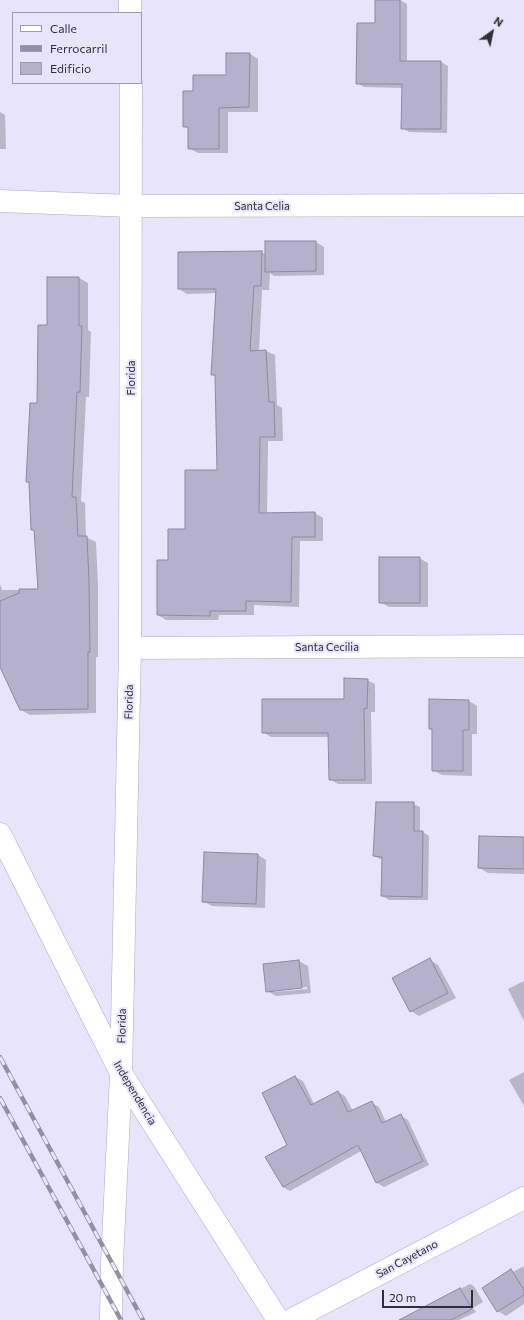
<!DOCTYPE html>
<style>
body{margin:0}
#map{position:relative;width:524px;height:1320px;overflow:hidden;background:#e7e4fb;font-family:Commissioner,sans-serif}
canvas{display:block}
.legend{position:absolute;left:12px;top:12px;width:130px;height:72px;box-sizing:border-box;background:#e7e4fb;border:1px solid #9e9bad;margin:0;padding:5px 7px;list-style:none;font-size:12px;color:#302e39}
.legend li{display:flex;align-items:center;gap:8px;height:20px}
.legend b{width:20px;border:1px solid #9e9bad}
.north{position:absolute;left:472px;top:12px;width:40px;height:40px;-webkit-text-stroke:3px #e7e4fb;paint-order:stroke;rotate:33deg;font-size:11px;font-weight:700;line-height:16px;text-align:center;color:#302e39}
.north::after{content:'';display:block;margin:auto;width:14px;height:18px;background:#302e39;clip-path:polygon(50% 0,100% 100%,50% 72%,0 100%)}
.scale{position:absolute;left:382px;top:1290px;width:91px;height:18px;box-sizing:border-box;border:2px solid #302e39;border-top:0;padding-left:5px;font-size:12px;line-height:14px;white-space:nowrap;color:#302e39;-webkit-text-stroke:3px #e7e4fb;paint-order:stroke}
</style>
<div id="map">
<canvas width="524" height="1320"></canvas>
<ul class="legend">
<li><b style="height:5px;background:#fff"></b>Calle</li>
<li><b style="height:5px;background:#9290a1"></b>Ferrocarril</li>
<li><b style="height:11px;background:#b5b1cd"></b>Edificio</li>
</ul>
<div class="north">N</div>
<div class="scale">20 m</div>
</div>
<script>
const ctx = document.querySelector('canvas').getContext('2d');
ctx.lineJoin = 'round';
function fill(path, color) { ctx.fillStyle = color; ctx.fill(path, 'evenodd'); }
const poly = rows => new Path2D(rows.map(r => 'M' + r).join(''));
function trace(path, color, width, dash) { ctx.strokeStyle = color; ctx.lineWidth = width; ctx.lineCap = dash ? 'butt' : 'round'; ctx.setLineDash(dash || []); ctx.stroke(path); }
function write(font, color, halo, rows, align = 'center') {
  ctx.font = font + ' Commissioner,sans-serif'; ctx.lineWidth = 4; ctx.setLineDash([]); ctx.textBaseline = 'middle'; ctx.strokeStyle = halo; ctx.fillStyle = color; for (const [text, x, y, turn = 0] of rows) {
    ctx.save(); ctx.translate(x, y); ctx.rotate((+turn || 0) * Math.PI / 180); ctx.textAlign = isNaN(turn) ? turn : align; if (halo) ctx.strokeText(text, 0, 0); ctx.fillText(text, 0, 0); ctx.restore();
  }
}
fill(poly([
 [376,0,400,0,407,4,407,62,441,62,448,66,447,133,409,132,402,128,403,88,364,87,357,83,376,24],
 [250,54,258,59,258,112,228,112,228,153,198,153,189,148,189,129,184,126,194,92,227,76],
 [0,112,5,115,6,149,0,149],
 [316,242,324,247,324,275,274,276,270,273,269,290,262,290,259,351,266,351,275,355,277,405,282,408,283,441,268,441,267,514,315,513,323,518,323,541,300,541,299,607,254,605,254,615,219,615,218,620,166,620,158,615,169,561,218,471,216,376,212,374,216,293,187,294,179,289,262,252,266,255],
 [79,278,88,283,88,330,91,332,89,397,86,397,81,501,85,503,86,537,96,542,98,585,98,657,96,657,96,713,30,715,21,710,0,664,0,584,2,590,39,590,35,531,32,530,30,483,27,482,48,326],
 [419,558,428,563,428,607,389,607,380,602],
 [367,680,375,684,375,712,371,712,372,784,338,784,330,779,329,737,271,737,263,732,345,700],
 [469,701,477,706,477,734,472,734,472,776,442,775,433,770,433,731,430,729],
 [413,804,420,807,420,832,423,832,429,836,428,900,389,900,382,896,383,859,380,859,374,856],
 [524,838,524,874,488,873,479,868],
 [258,855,266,860,265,908,212,906,203,901],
 [430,960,438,965,456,998,419,1016,411,1011],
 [299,961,308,966,311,993,276,996,267,991,264,964],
 [307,987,307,989,274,992,274,990],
 [524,981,524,1021,508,989],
 [524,1072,524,1106,509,1080],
 [295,1077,303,1081,314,1104,338,1092,345,1096,353,1111,372,1103,379,1107,386,1122,401,1116,408,1120,429,1165,384,1187,377,1183,361,1151,290,1191,283,1187],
 [524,1266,524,1304,506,1316,498,1311,511,1270,513,1272],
 [470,1284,474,1286,483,1302,473,1308,476,1312,459,1320,400,1320]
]), '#0003');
const building = poly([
 [375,0,400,0,400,61,441,61,441,129,401,129,402,84,356,84,357,23,375,23,375,0],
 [226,53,250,53,249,107,219,108,219,149,188,149,188,127,183,127,183,91,193,91,193,75,226,75,226,53],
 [265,241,316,241,316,271,265,272,265,241],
 [262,251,261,286,254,286,250,351,266,350,269,402,274,402,275,437,260,437,259,513,315,512,315,537,292,537,291,602,246,601,246,611,210,611,210,616,157,615,157,560,168,560,168,529,185,529,185,470,217,470,215,375,211,375,216,289,178,289,178,252,262,251],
 [47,277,79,277,79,326,82,326,80,392,77,392,72,497,76,497,78,536,87,536,89,580,90,652,88,652,88,709,20,710,0,667,0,601,19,593,19,589,38,589,34,530,31,530,29,482,26,482,30,403,37,403,38,325,47,325,47,277],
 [379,557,420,557,420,603,379,603,379,557],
 [344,678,368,679,367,709,364,708,365,780,329,780,328,733,262,733,262,699,344,699,344,678],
 [429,699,469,700,469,730,463,730,463,771,432,771,432,729,429,729,429,699],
 [376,802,414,802,414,831,423,831,422,897,381,896,382,857,373,856,376,802],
 [479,836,524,837,524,869,478,868,479,836],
 [204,852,258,854,256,904,202,902,204,852],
 [430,958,448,993,410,1012,392,978,430,958],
 [299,960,302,988,266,992,263,964,299,960],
 [295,1076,311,1105,338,1091,348,1112,372,1101,382,1123,401,1114,423,1161,376,1183,358,1145,283,1187,265,1157,287,1145,262,1093,295,1076],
 [511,1269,524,1290,524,1295,497,1312,482,1288,511,1269],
 [460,1288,472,1309,451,1320,399,1320,460,1288]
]);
fill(building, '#b5b1cd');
trace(building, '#8d89a4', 1);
const minor = poly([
 [130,0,130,13],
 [0,201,131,206,524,205],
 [130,648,524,646],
 [0,834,121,1073,278,1320],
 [111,1320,112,1263,121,1073,130,648,131,83],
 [291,1320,524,1198]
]);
trace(minor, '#afabc7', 23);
trace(minor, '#fff', 22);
const rail = poly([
 [0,1057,143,1320],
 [0,1098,121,1320]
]);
trace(rail, '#9290a1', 4.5);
trace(rail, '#e7e4fb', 3, [9]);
write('11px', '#302e39', '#e7e4fb', [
 ["Santa Celia",262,206],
 ["Florida",131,378,-90],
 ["Santa Cecilia",327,647],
 ["Florida",129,702,-89],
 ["Florida",122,1026,-89],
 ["Independencia",135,1093,59],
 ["San Cayetano",407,1259,-28]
]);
</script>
